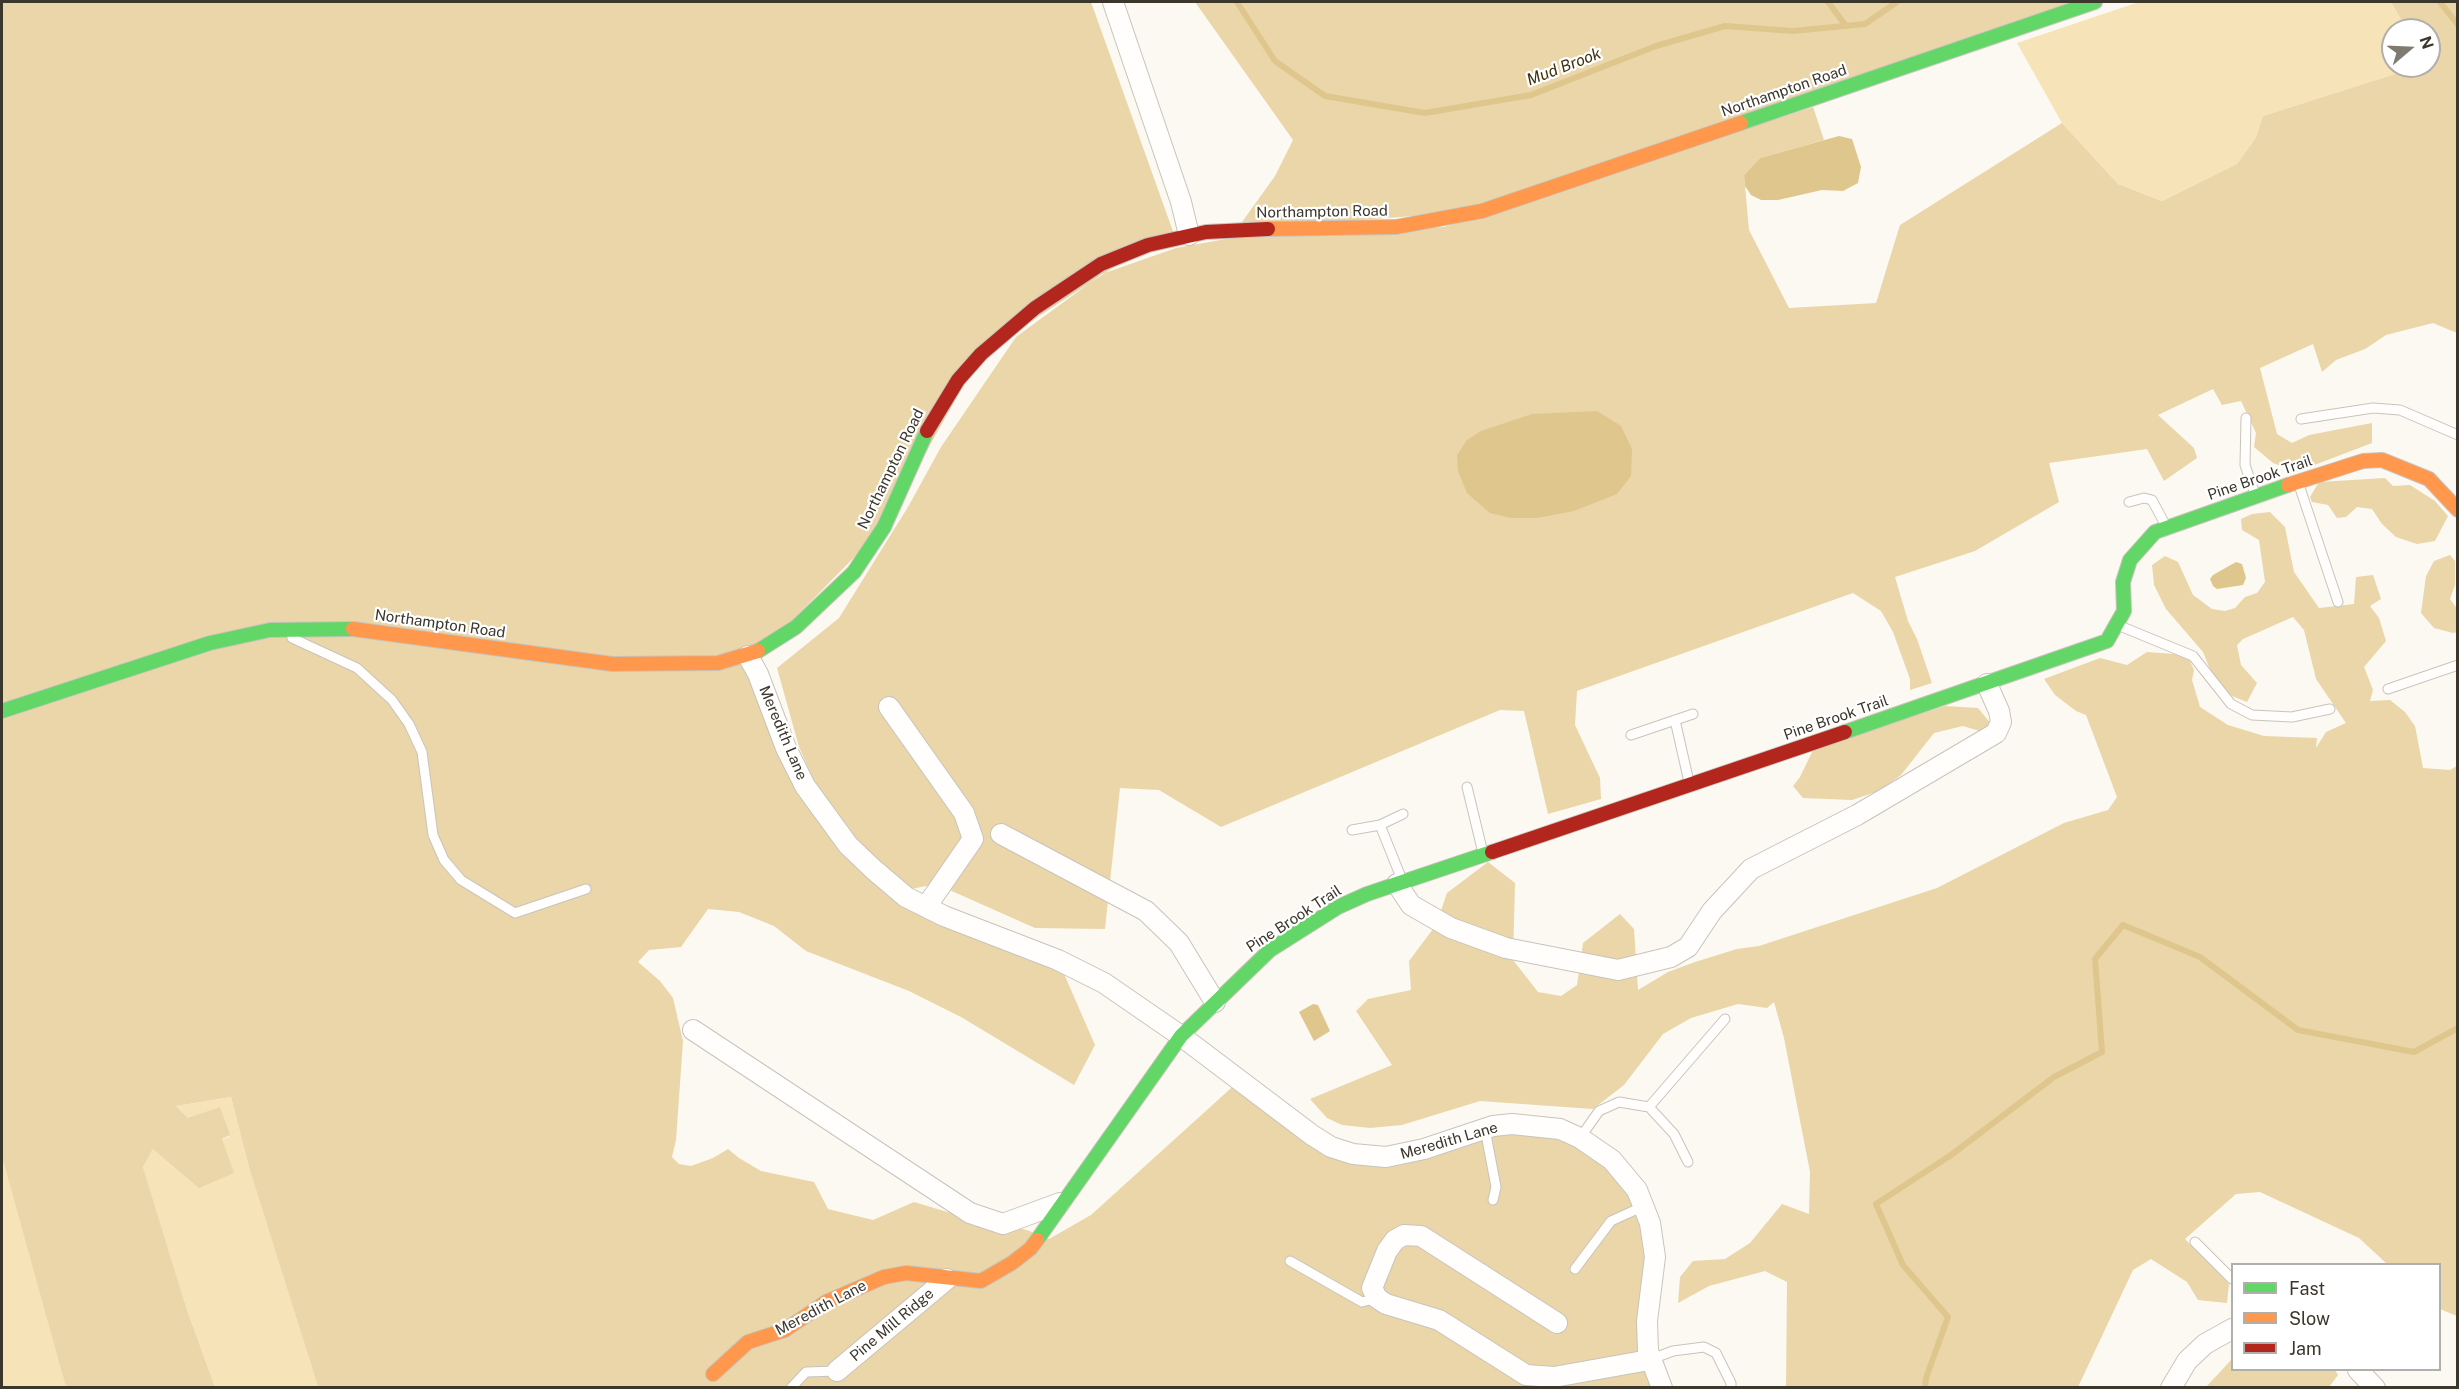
<!DOCTYPE html>
<style>
body{margin:0}
#map{position:relative;width:2459px;height:1389px;overflow:hidden;background:#fcf9f2;font-family:"Public Sans",sans-serif}
canvas{display:block}
.frame{position:absolute;inset:0;border:3px solid #3c372c;pointer-events:none}
.legend{position:absolute;left:2231px;top:1263px;width:210px;height:108px;box-sizing:border-box;background:#fff;border:2px solid #b1afab;margin:0;padding:8px 10px;list-style:none;font-size:18px;color:#3c372c}
.legend li{display:flex;align-items:center;gap:12px;height:30px}
.legend b{width:30px;border:2px solid #b1afab}
.north{position:absolute;left:2381px;top:18px;width:60px;height:60px;box-sizing:border-box;background:#fff;border:2px solid #b1afab;border-radius:50%;rotate:71deg;font-size:16px;font-weight:700;line-height:24px;text-align:center;color:#3c372c}
.north::after{content:'';display:block;margin:auto;width:21px;height:27px;background:#7f7b71;clip-path:polygon(50% 0,100% 100%,50% 72%,0 100%)}
</style>
<div id="map">
<canvas width="2459" height="1389"></canvas>
<div class="frame"></div>
<ul class="legend">
<li><b style="height:8px;background:#63d668"></b>Fast</li>
<li><b style="height:8px;background:#ff974d"></b>Slow</li>
<li><b style="height:8px;background:#b3261e"></b>Jam</li>
</ul>
<div class="north">N</div>
</div>
<script>
const ctx = document.querySelector('canvas').getContext('2d');
ctx.lineJoin = 'round';
function fill(path, color) { ctx.fillStyle = color; ctx.fill(path, 'evenodd'); }
const poly = rows => new Path2D(rows.map(r => 'M' + r).join(''));
function trace(path, color, width, dash) { ctx.strokeStyle = color; ctx.lineWidth = width; ctx.lineCap = dash ? 'butt' : 'round'; ctx.setLineDash(dash || []); ctx.stroke(path); }
function write(font, color, halo, rows, align = 'center') {
  ctx.font = font + ' "Public Sans",sans-serif'; ctx.lineWidth = 4.5; ctx.setLineDash([]); ctx.textBaseline = 'middle'; ctx.strokeStyle = halo; ctx.fillStyle = color; for (const [text, x, y, turn = 0] of rows) {
    ctx.save(); ctx.translate(x, y); ctx.rotate((+turn || 0) * Math.PI / 180); ctx.textAlign = isNaN(turn) ? turn : align; if (halo) ctx.strokeText(text, 0, 0); ctx.fillText(text, 0, 0); ctx.restore();
  }
}
fill(poly([
 [2139,2,2391,2,2407,30,2393,30,2393,66,2420,66,2263,116,2255,139,2237,164,2162,201,2118,184,2062,123,2017,43],
 [231,1097,250,1171,318,1387,215,1387,187,1310,143,1167,153,1149,171,1162,230,1136,188,1118,176,1106],
 [2,1157,59,1360,66,1387,2,1387]
]), '#f7e3b8');
fill(poly([
 [2,2,1091,2,1175,237,1148,245,981,354,884,527,764,649,758,674,805,786,907,897,1058,960,1095,1045,1074,1085,961,1017,909,991,806,951,774,926,739,912,708,909,681,947,649,950,638,962,660,981,673,998,683,1041,676,1140,672,1157,679,1164,691,1166,713,1158,728,1149,739,1158,761,1171,814,1182,828,1209,873,1220,914,1202,964,1217,1027,1230,1049,1239,1091,1215,1240,1080,1353,1154,1512,1124,1598,1148,1650,1223,1647,1321,1662,1387,318,1387,250,1171,231,1097,176,1106,188,1118,220,1107,230,1135,222,1139,234,1173,199,1188,153,1149,143,1167,187,1310,215,1387,66,1387,2,1157],
 [1195,2,2095,2,1482,211,1237,229,1275,176,1293,140],
 [2391,2,2457,2,2457,333,2433,323,2386,335,2365,349,2336,360,2322,372,2313,344,2260,368,2277,434,2292,443,2309,435,2372,423,2372,443,2296,472,2273,463,2254,447,2256,433,2241,401,2222,405,2213,389,2158,415,2194,448,2197,458,2164,481,2147,449,2049,463,2059,502,1975,551,1895,577,1908,621,1917,639,1932,683,1910,690,1910,679,1893,632,1881,611,1853,593,1577,691,1575,725,1600,778,1601,799,1548,814,1524,711,1500,710,1221,827,1159,790,1120,788,1105,929,1035,928,936,884,911,889,851,835,819,792,799,747,777,668,839,618,908,507,941,447,1016,337,1102,274,1176,248,1248,235,1444,227,1813,107,1824,140,1760,158,1744,175,1749,230,1789,308,1876,303,1900,225,2062,123,2118,184,2162,201,2237,164,2255,139,2263,116,2420,66,2429,66,2429,30,2407,30],
 [2385,478,2393,486,2410,485,2435,501,2448,516,2435,541,2417,544,2396,537,2382,524,2372,509,2357,507,2346,517,2337,518,2328,505,2312,502,2310,497,2319,482],
 [2270,512,2285,527,2294,572,2319,608,2354,604,2356,577,2373,575,2381,599,2370,606,2379,618,2386,641,2364,667,2373,690,2370,701,2390,700,2405,712,2415,726,2423,768,2450,770,2457,766,2457,1316,2440,1309,2440,1264,2387,1264,2359,1238,2260,1192,2236,1194,2185,1239,2229,1284,2227,1303,2198,1300,2187,1282,2151,1259,2133,1270,2078,1387,1786,1387,1787,1282,1765,1271,1709,1286,1678,1303,1680,1277,1693,1261,1725,1259,1750,1243,1782,1204,1809,1214,1810,1172,1784,1038,1774,1002,1767,1008,1738,1004,1691,1018,1663,1034,1624,1085,1593,1109,1480,1101,1402,1125,1370,1128,1342,1125,1327,1118,1310,1099,1392,1065,1356,1011,1368,999,1411,990,1409,961,1436,925,1447,893,1488,862,1515,883,1513,960,1538,992,1561,996,1577,985,1583,943,1620,914,1634,929,1638,990,1668,972,1695,962,1737,949,1759,946,1937,888,2064,823,2108,810,2117,797,2086,715,2076,711,2055,695,2044,679,2100,658,2127,665,2147,652,2175,654,2189,659,2194,670,2192,680,2200,707,2228,725,2264,736,2317,738,2316,748,2326,732,2346,723,2316,679,2304,630,2293,617,2243,639,2237,645,2241,665,2257,683,2247,702,2227,694,2214,679,2203,652,2166,609,2154,585,2152,565,2165,556,2178,562,2193,595,2212,609,2225,611,2235,608,2245,597,2257,593,2265,582,2259,540,2242,530,2241,519,2252,514],
 [2450,555,2455,561,2455,585,2450,599,2458,610,2457,632,2453,633,2434,628,2421,613,2426,576,2434,561],
 [1945,706,1978,708,1992,725,1986,733,1963,726,1934,733,1901,775,1879,791,1852,800,1803,798,1793,786,1800,777,1814,748],
 [2232,1359,2232,1370,2335,1370,2338,1375,2329,1387,2206,1387]
]), '#ead6a8');
fill(poly([
 [1839,136,1852,139,1861,167,1858,183,1843,191,1822,190,1778,200,1761,200,1751,195,1745,186,1744,175,1760,158],
 [1597,411,1621,426,1632,449,1631,476,1617,494,1574,511,1537,518,1511,518,1490,513,1467,493,1458,471,1457,455,1467,440,1481,431,1532,414],
 [2236,562,2242,564,2246,578,2243,585,2217,589,2213,586,2210,579,2213,575],
 [1313,1004,1318,1005,1330,1031,1314,1041,1299,1012]
]), '#dfc68d');
trace(poly([
 [1237,2,1275,61,1325,96,1425,113,1531,95,1656,46,1725,26,1793,31,1865,24,1897,2],
 [1828,2,1846,26],
 [2440,2,2458,25],
 [1925,1388,1926,1378,1948,1317,1903,1265,1876,1204,1951,1155,2054,1077,2102,1052,2095,959,2123,925,2200,957,2298,1030,2414,1052,2458,1028]
]), '#dfc68d', 6);
const lane = poly([
 [2246,418,2245,465,2255,494],
 [2301,419,2373,408,2400,410,2458,435],
 [2299,485,2338,602],
 [2129,502,2144,498,2152,500,2166,526],
 [2120,626,2193,656,2231,704,2252,715,2292,717,2330,709],
 [292,638,357,668,392,700,409,724,422,752,433,835,444,860,461,880,515,913,586,889],
 [2388,689,2458,665],
 [1675,720,1689,782],
 [1631,735,1693,714],
 [1467,787,1483,853],
 [1380,825,1402,880],
 [1352,830,1380,825,1403,814],
 [1649,1107,1674,1134,1688,1162],
 [1485,1129,1496,1187,1493,1200],
 [1580,1138,1599,1111,1619,1102,1649,1107,1725,1019],
 [2195,1242,2232,1279],
 [1290,1261,1362,1302,1377,1298],
 [1575,1269,1611,1221,1644,1206],
 [1649,1360,1673,1351,1704,1347,1716,1353,1731,1383,1731,1388],
 [791,1388,806,1372,837,1371]
]);
const street = poly([
 [1113,2,1181,202,1189,235],
 [748,656,758,674,786,748,805,786,848,845,873,869,906,897,944,916,1058,960,1104,983,1181,1036,1312,1135,1331,1147,1353,1154,1386,1157,1424,1149,1493,1126,1512,1124,1560,1129,1580,1138,1612,1160,1637,1190,1650,1223,1655,1257,1647,1321,1648,1351,1662,1388],
 [889,707,964,813,973,839,926,907],
 [1001,834,1146,911,1179,943,1215,1002],
 [1397,884,1411,905,1451,928,1506,948,1618,970,1671,957,1688,947,1712,911,1751,869,1857,815,1996,733,2001,722,1999,711,1987,684],
 [693,1030,970,1213,1003,1224,1060,1203],
 [1557,1323,1421,1236,1404,1235,1395,1240,1387,1251,1372,1288,1377,1298,1386,1304,1439,1320,1526,1375,1554,1377,1649,1360],
 [2358,1370,2375,1388],
 [837,1371,947,1279],
 [2171,1388,2187,1361,2205,1344,2232,1329]
]);
const fast = poly([
 [1741,123,2095,2],
 [758,651,796,627,854,572,884,527,927,431],
 [2,711,210,643,270,630,353,629],
 [1845,732,2107,641,2124,611,2123,582,2130,560,2155,532,2288,485],
 [1037,1240,1181,1036,1270,950,1338,907,1367,894,1492,852]
]);
const slow = poly([
 [1268,229,1396,227,1482,211,1741,123],
 [2288,485,2363,461,2382,460,2429,479,2458,510],
 [353,629,612,664,718,663,758,651],
 [713,1374,748,1342,785,1330,826,1302,884,1277,906,1273,981,1281,1012,1263,1030,1249,1037,1240]
]);
const jam = poly([
 [927,431,958,380,981,354,1035,308,1101,264,1148,245,1206,232,1268,229],
 [1492,852,1845,732]
]);
trace(lane, '#c8c4bc', 11);
trace(street, '#c8c4bc', 22);
trace(fast, '#c8c4bc', 16);
trace(slow, '#c8c4bc', 16);
trace(jam, '#c8c4bc', 16);
trace(lane, '#fffefd', 9);
trace(street, '#fffefd', 20);
trace(fast, '#63d668', 14);
trace(slow, '#ff974d', 14);
trace(jam, '#b3261e', 14);
write('15px', '#3c372c', '#fff', [
 ["Northampton Road",1784,91,-19],
 ["Northampton Road",1322,212,-1],
 ["Northampton Road",891,469,-64],
 ["Pine Brook Trail",2260,478,-19],
 ["Northampton Road",440,624,8],
 ["Pine Brook Trail",1836,718,-19],
 ["Meredith Lane",783,733,67],
 ["Pine Brook Trail",1294,919,-33],
 ["Meredith Lane",1449,1141,-16],
 ["Meredith Lane",821,1308,-28],
 ["Pine Mill Ridge",892,1325,-40]
]);
write('italic 16px', '#3f310e', '#fff', [
 ["Mud Brook",1564,67,-21]
]);
</script>
